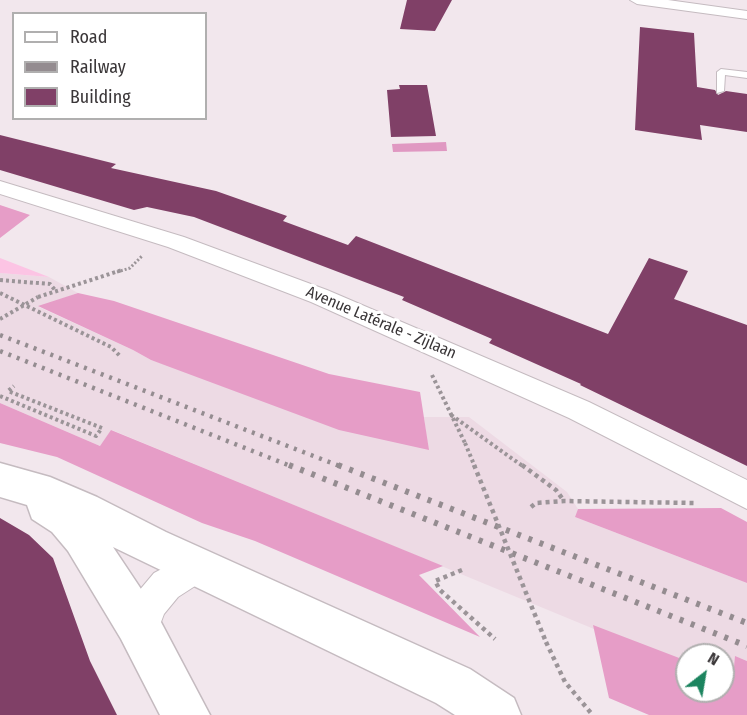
<!DOCTYPE html>
<meta charset="utf-8">
<style>
body{margin:0}
#map{position:relative;width:747px;height:715px;overflow:hidden;background:#f2e7ed;font-family:"Fira Sans Condensed",sans-serif}
canvas{display:block}
.legend{position:absolute;left:12px;top:12px;width:195px;height:108px;box-sizing:border-box;background:#fff;border:2px solid #b0afaf;margin:0;padding:8px 10px;list-style:none;font-size:18px;color:#3a3638}
.legend li{display:flex;align-items:center;gap:12px;height:30px}
.legend b{width:30px;border:2px solid #b0afaf}
.north{position:absolute;left:675px;top:643px;width:60px;height:60px;box-sizing:border-box;background:#fff;border:2px solid #b0afaf;border-radius:50%;rotate:31deg;font-size:16px;font-weight:700;line-height:24px;text-align:center;color:#3a3638}
.north::after{content:'';display:block;margin:auto;width:21px;height:27px;background:#1c845f;clip-path:polygon(50% 0,100% 100%,50% 72%,0 100%)}
</style>
<div id="map">
<canvas width="747" height="715"></canvas>
<ul class="legend">
<li><b style="height:8px;background:#fff"></b>Road</li>
<li><b style="height:8px;background:#948c90"></b>Railway</li>
<li><b style="height:16px;background:#804067"></b>Building</li>
</ul>
<div class="north">N</div>
</div>
<script>
const ctx = document.querySelector('canvas').getContext('2d');
ctx.lineJoin = 'round';
function fill(path, color) { ctx.fillStyle = color; ctx.fill(path, 'evenodd'); }
const poly = rows => new Path2D(rows.map(r => 'M' + r).join(''));
function trace(path, color, width, dash) { ctx.strokeStyle = color; ctx.lineWidth = width; ctx.lineCap = dash ? 'butt' : 'round'; ctx.setLineDash(dash || []); ctx.stroke(path); }
function write(font, color, halo, rows, align = 'center') {
  ctx.font = font + ' "Fira Sans Condensed",sans-serif'; ctx.lineWidth = 6; ctx.setLineDash([]); ctx.textBaseline = 'middle'; ctx.strokeStyle = halo; ctx.fillStyle = color; for (const [text, x, y, turn = 0] of rows) {
    ctx.save(); ctx.translate(x, y); ctx.rotate((+turn || 0) * Math.PI / 180); ctx.textAlign = isNaN(turn) ? turn : align; if (halo) ctx.strokeText(text, 0, 0); ctx.fillText(text, 0, 0); ctx.restore();
  }
}
fill(poly([
 [0,273,49,277,78,293,39,307,133,350,151,360,428,449,424,417,469,417,567,492,578,509,575,517,747,583,747,661,740,658,738,685,723,679,723,655,687,655,687,665,594,629,112,430,100,446,0,403]
]), '#eddae4');
fill(poly([
 [0,258,49,277,0,273]
]), '#fcc4e4');
fill(poly([
 [0,205,30,215,0,238],
 [78,293,114,301,329,374,420,392,429,450,339,430,151,360,133,350,38,306],
 [0,403,100,446,111,430,443,566,419,575,480,637,255,541,202,523,57,457,0,443],
 [721,508,747,522,747,583,575,517,578,509],
 [593,625,687,661,687,691,723,691,723,674,733,678,735,656,747,661,747,715,649,715,609,698]
]), '#e69dc7');
fill(poly([
 [446,142,447,151,393,152,392,144]
]), '#e098c2');
fill(poly([
 [407,0,452,0,435,31,400,29],
 [640,27,694,33,697,87,715,90,718,95,726,91,747,94,747,132,700,125,702,140,635,130],
 [399,85,427,85,436,136,391,137,387,90,400,89],
 [0,135,116,164,111,168,216,191,287,216,283,221,348,245,356,236,608,334,649,258,688,271,674,299,747,325,747,466,580,385,581,384,489,343,492,339,402,300,404,297,194,217,147,207,134,210,0,170],
 [0,518,29,535,53,558,90,661,117,715,0,715]
]), '#804067');
const lane = poly([
 [721,69,747,72,747,78,725,75,724,91,717,93,717,72,721,69]
]);
const street = poly([
 [630,0,668,0,747,11,747,19,637,4,630,0],
 [0,181,184,237,327,290,589,402,747,480,747,509,569,418,311,302,168,247,0,194,0,181],
 [198,550,209,555,214,566,209,577,178,597,164,614,153,643,141,648,129,643,124,631,138,592,154,573,198,550]
]);
const secondary = poly([
 [0,463,50,477,97,497,166,532,470,669,514,698,521,715,455,715,436,703,113,547,153,607,210,715,160,715,121,639,68,551,52,532,32,519,27,505,0,497,0,463]
]);
trace(lane, '#c5bbc0', 2);
trace(street, '#c5bbc0', 2);
trace(secondary, '#c5bbc0', 3);
trace(poly([
 [117,272,130,268,142,256]
]), '#9b9498', 3, [2, 2]);
trace(poly([
 [0,280,50,284,55,290],
 [0,293,111,347,120,356],
 [38,297,122,270],
 [432,375,465,443],
 [0,396,96,436,102,428,8,391,14,386],
 [451,415,524,467]
]), '#9b9498', 4, [3, 3]);
trace(poly([
 [522,465,556,490,564,501],
 [531,507,536,503,564,501,694,503],
 [462,570,435,581,440,590,495,639],
 [546,642,565,682,591,713]
]), '#9b9498', 4.5, [4, 4]);
fill(lane, '#fff');
fill(street, '#fff');
fill(secondary, '#fff');
trace(poly([
 [0,335,342,467],
 [0,351,293,467]
]), '#948c90', 4.5, [3, 6]);
trace(poly([
 [289,465,747,646],
 [338,465,747,623]
]), '#948c90', 6, [4, 8]);
trace(poly([
 [0,319,38,297],
 [465,443,475,467]
]), '#9b9498', 4, [3, 3]);
trace(poly([
 [474,465,546,642]
]), '#9b9498', 4.5, [4, 4]);
write('16px', '#3a3638', '#fff', [
 ["Avenue Latérale - Zijlaan",381,323,23]
]);
</script>
